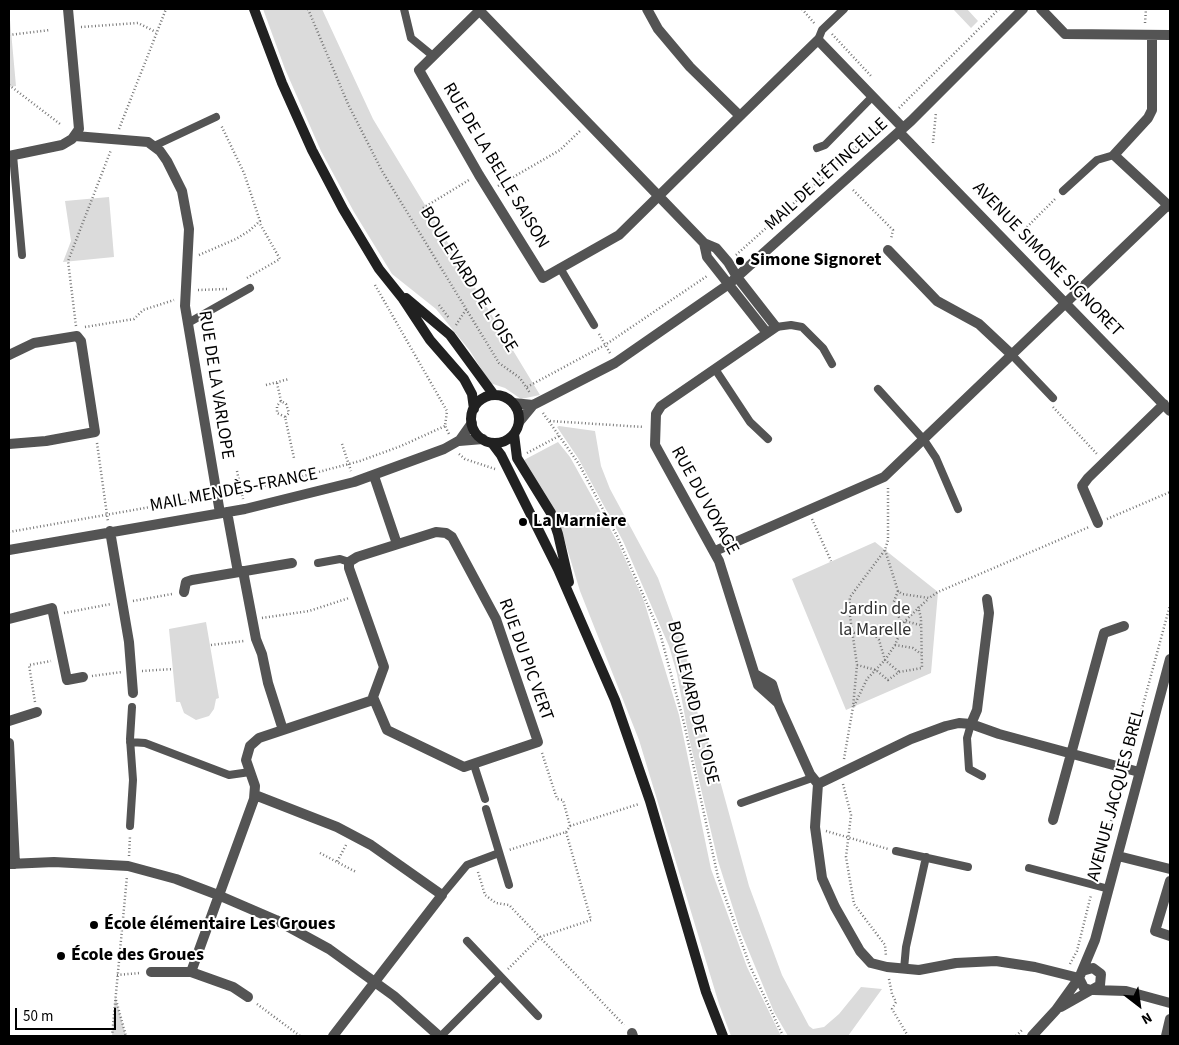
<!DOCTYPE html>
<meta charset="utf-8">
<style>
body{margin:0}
#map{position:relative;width:1179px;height:1045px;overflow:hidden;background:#fff;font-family:"Source Sans 3",sans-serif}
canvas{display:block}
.frame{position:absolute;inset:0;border:10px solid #000;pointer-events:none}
.north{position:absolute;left:1114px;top:980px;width:50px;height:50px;-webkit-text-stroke:4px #fff;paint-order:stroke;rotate:150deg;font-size:14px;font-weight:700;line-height:20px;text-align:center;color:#000}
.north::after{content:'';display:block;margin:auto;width:18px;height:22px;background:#000;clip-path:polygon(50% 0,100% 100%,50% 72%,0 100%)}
.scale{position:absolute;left:15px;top:1008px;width:101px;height:22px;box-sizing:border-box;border:2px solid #000;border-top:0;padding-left:6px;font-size:15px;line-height:18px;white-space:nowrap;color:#000;-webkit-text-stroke:4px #fff;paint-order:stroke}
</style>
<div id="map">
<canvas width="1179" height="1045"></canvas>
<div class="frame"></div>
<div class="north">N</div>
<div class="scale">50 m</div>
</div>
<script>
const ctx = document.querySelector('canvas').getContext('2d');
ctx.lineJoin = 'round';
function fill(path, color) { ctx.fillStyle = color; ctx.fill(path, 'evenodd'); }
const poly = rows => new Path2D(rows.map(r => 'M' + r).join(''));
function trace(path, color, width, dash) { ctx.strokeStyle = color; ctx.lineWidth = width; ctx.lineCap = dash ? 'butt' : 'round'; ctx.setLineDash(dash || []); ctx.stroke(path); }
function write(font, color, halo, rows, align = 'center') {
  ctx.font = font + ' "Source Sans 3",sans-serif'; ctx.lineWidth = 4; ctx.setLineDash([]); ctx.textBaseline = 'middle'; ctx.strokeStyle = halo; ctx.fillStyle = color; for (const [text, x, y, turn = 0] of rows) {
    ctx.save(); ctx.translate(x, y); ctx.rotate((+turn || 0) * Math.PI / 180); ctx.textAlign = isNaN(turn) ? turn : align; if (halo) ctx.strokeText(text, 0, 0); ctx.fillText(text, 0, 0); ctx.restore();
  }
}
fill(poly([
 [9,9,16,86,9,87],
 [263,9,322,9,373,119,540,395,521,399,505,388,490,383,470,351,436,309,392,274,354,212,321,151,285,69],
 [953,9,967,9,978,21,971,28],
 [109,197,114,257,63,262,71,241,65,201],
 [559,426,595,431,601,466,610,489,658,578,683,647,695,687,697,711,714,759,749,886,782,975,809,1026,813,1029,824,1027,839,1014,861,987,882,989,848,1036,788,1036,774,1012,740,930,718,861,689,738,677,674,669,646,623,541,578,458,557,427],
 [558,442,570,457,618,543,644,601,679,715,711,869,747,967,781,1036,731,1036,719,1004,639,740,580,591,559,522,524,460],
 [875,542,938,592,931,673,846,710,792,579],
 [206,622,219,698,216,699,214,709,209,716,196,720,184,713,180,702,176,702,169,629],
 [115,996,126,1036,112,1036]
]), '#dbdbdb');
trace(poly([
 [308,9,348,104,382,171,499,363,520,378,530,393],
 [802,9,815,24],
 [1145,23,1146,9],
 [81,27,138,23,156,32],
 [832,34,871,76],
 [9,35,50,30],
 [9,85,60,124],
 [899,108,999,9],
 [119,129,166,9],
 [933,143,936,112],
 [498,186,560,150,580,131],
 [853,190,893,230,891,239],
 [423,208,469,180],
 [1022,232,1056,198],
 [199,255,236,239,249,231,260,221,244,173,221,125],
 [736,255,882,124],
 [247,278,280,259,259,222],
 [375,285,447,411,445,426,449,434],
 [198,290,227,289],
 [439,305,449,318],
 [456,325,467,308],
 [76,326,68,261,111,150],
 [85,327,134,319,143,310,174,300],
 [599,334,610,353],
 [277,383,281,401],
 [266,385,289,379],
 [527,387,605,345,707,276],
 [1053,407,1097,454],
 [543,413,579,464,617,536,660,633,684,723,718,877,750,966,783,1036],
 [285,417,277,413,277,406,281,401,286,404,289,413,285,417,294,458],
 [550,421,644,427],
 [97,443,108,522],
 [342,444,351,471],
 [527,453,559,436],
 [459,454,465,459,495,469],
 [237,471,243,499],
 [227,493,277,483,360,461,401,446,445,426],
 [812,519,831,561],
 [1107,519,1170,492],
 [9,532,207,497],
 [885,550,898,591,902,594,929,598,938,592,1089,527],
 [898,591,893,604,901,622],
 [133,601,172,594],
 [64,613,111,604],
 [262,618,309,611,349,598],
 [854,633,868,631,873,633,879,640,885,660,899,672],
 [873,633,905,621,920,625],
 [211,645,244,641],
 [895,645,913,648,921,654],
 [857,665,876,670,888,680,899,672,922,668,921,618,918,606],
 [142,671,173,669],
 [92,676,122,672],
 [35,702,29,665,51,661],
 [854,706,867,679,885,660,895,645,905,621,928,599],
 [542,753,557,799,563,800,570,826,566,832],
 [1129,757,1170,605],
 [844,759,853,707,857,665,849,609,850,597,885,550,888,540,888,488],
 [843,784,851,815,846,857,854,904,885,945,886,956],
 [570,826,639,804],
 [826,831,888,849],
 [346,845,337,862,356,872],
 [320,853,337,862],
 [129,856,130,836],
 [478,872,485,895,496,903,509,905,624,1025],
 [1096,875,1123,779],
 [1070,964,1077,951,1091,895],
 [508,969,540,937,591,920,566,832,509,850],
 [117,975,140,973],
 [889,979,892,994,896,1002,892,1009,908,1036],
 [116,1000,126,1036],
 [257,1004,300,1036],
 [112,1036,127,876],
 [1016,1036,1022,1030]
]), '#767676', 2.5, [1, 2.5]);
trace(poly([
 [404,9,411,38,433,56],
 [818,40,822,30,844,9],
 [154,146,216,117],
 [817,148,825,145,872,97],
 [13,155,22,255],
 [1063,191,1097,160,1114,155],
 [560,268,594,325],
 [188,323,250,288],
 [776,327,791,325,802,327,823,348,832,364],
 [1011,354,1053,398],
 [715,369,750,422,768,439],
 [878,389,924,440,936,458,958,509],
 [318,563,340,559,349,562],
 [971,724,967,738,969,769,982,776],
 [130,742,145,743,229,775,250,772],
 [474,765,485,799],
 [741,803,812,778],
 [486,809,509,885],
 [130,826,133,780,130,739,132,707],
 [896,851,968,867],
 [1029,868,1109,889],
 [442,895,467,865,499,853],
 [467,941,538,1016],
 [904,969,906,947,926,857],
 [441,1036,500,977]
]), '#545454', 8);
trace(poly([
 [481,9,419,70,479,175,543,278,619,235,740,116],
 [647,9,658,29,690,67,740,116,818,40,903,128],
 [1041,9,1065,34,1170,35],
 [479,10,704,243],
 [1152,35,1152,110,1148,118,1114,155,1170,207],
 [899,132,1170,411],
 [75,136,148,142,160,151,167,161,182,191,189,229,185,306,220,513],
 [9,156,62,145,72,139,79,129,68,9],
 [888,250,937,301,979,324,1011,354],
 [767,333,707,257,704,243,716,248,728,262,737,277,776,327,661,406,656,414,655,445,719,561,758,685,778,703],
 [9,355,34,343,77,336,81,341,95,432,46,441,9,444],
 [513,403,533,405],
 [519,422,533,405,615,363,729,284,911,121,1023,9],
 [459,441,483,439],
 [374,476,397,544],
 [227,512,238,572],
 [1098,523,1082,486,1088,478,1164,404],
 [110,531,129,642,133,693],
 [436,532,446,533,452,537,496,619,538,742,464,767,387,730,373,697,384,667,349,568,349,562,357,557,436,532],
 [9,550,245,509,354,482,444,449,460,440,472,423],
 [715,551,884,477,1168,205],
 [243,571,256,639,262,654,268,683,283,730],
 [184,592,186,582,192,580,292,563],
 [9,619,52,608,67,680,83,677],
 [755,674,772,684,778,703,810,774,818,784,815,827,822,878,835,907,860,951,871,963,887,967,919,970,956,963,996,961,1035,967,1079,978,1056,1010,1032,1036],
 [9,721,37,712],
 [971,724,999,734,1139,772],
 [9,743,15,864],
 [818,784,911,739,946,726,959,723,971,724,977,710,989,613,987,599],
 [255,795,337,827,371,845,442,895,333,1036],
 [1053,820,1104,633,1124,626],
 [1118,856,1170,869],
 [9,864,54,862,128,866,176,879,218,895,276,920,329,949,394,996,439,1036],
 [1170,881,1155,931,1170,936],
 [1082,971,1095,940,1170,659],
 [151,972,191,972],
 [1094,990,1126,991,1170,1003],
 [248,997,233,987,191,972,254,799,255,786,246,760,250,746,259,738,373,700],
 [1061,1007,1100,985,1101,974,1093,968,1082,971,1079,978,1084,988,1091,990],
 [632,1033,633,1036],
 [1166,1036,1170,1019]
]), '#545454', 10);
trace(poly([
 [254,9,282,83,312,150,343,209,379,269,403,299,430,340,464,379,472,394,474,409],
 [406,298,450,335,494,395],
 '471 419a24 24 0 1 1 48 0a24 24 0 1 1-48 0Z',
 [514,434,517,458,551,513,558,534,569,582],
 [492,443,501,455,558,569,615,700,650,801,706,992,723,1036]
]), '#212121', 10);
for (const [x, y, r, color] of [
 [740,261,5,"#000"],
 [523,522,5,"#000"],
 [94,925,5,"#000"],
 [61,956,5,"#000"]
]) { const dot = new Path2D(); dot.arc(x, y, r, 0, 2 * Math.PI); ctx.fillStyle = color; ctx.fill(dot); trace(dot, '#fff', 2); }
write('18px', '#000', '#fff', [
 ["RUE DE LA BELLE SAISON",495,166,59],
 ["MAIL DE L'ÉTINCELLE",827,175,-42],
 ["AVENUE SIMONE SIGNORET",1047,260,46],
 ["BOULEVARD DE L'OISE",468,280,58],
 ["RUE DE LA VARLOPE",215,385,81],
 ["MAIL MENDÈS-FRANCE",234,491,-11],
 ["RUE DU VOYAGE",704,501,61],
 ["RUE DU PIC VERT",525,660,70],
 ["BOULEVARD DE L'OISE",692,703,76],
 ["AVENUE JACQUES BREL",1117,795,-75]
]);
write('bold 18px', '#000', '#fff', [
 ["Simone Signoret",750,261],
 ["La Marnière",533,522],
 ["École élémentaire Les Groues",104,925],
 ["École des Groues",71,956]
], 'left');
write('18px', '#323232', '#fff', [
 ["Jardin de",875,610],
 ["la Marelle",875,631]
]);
</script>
